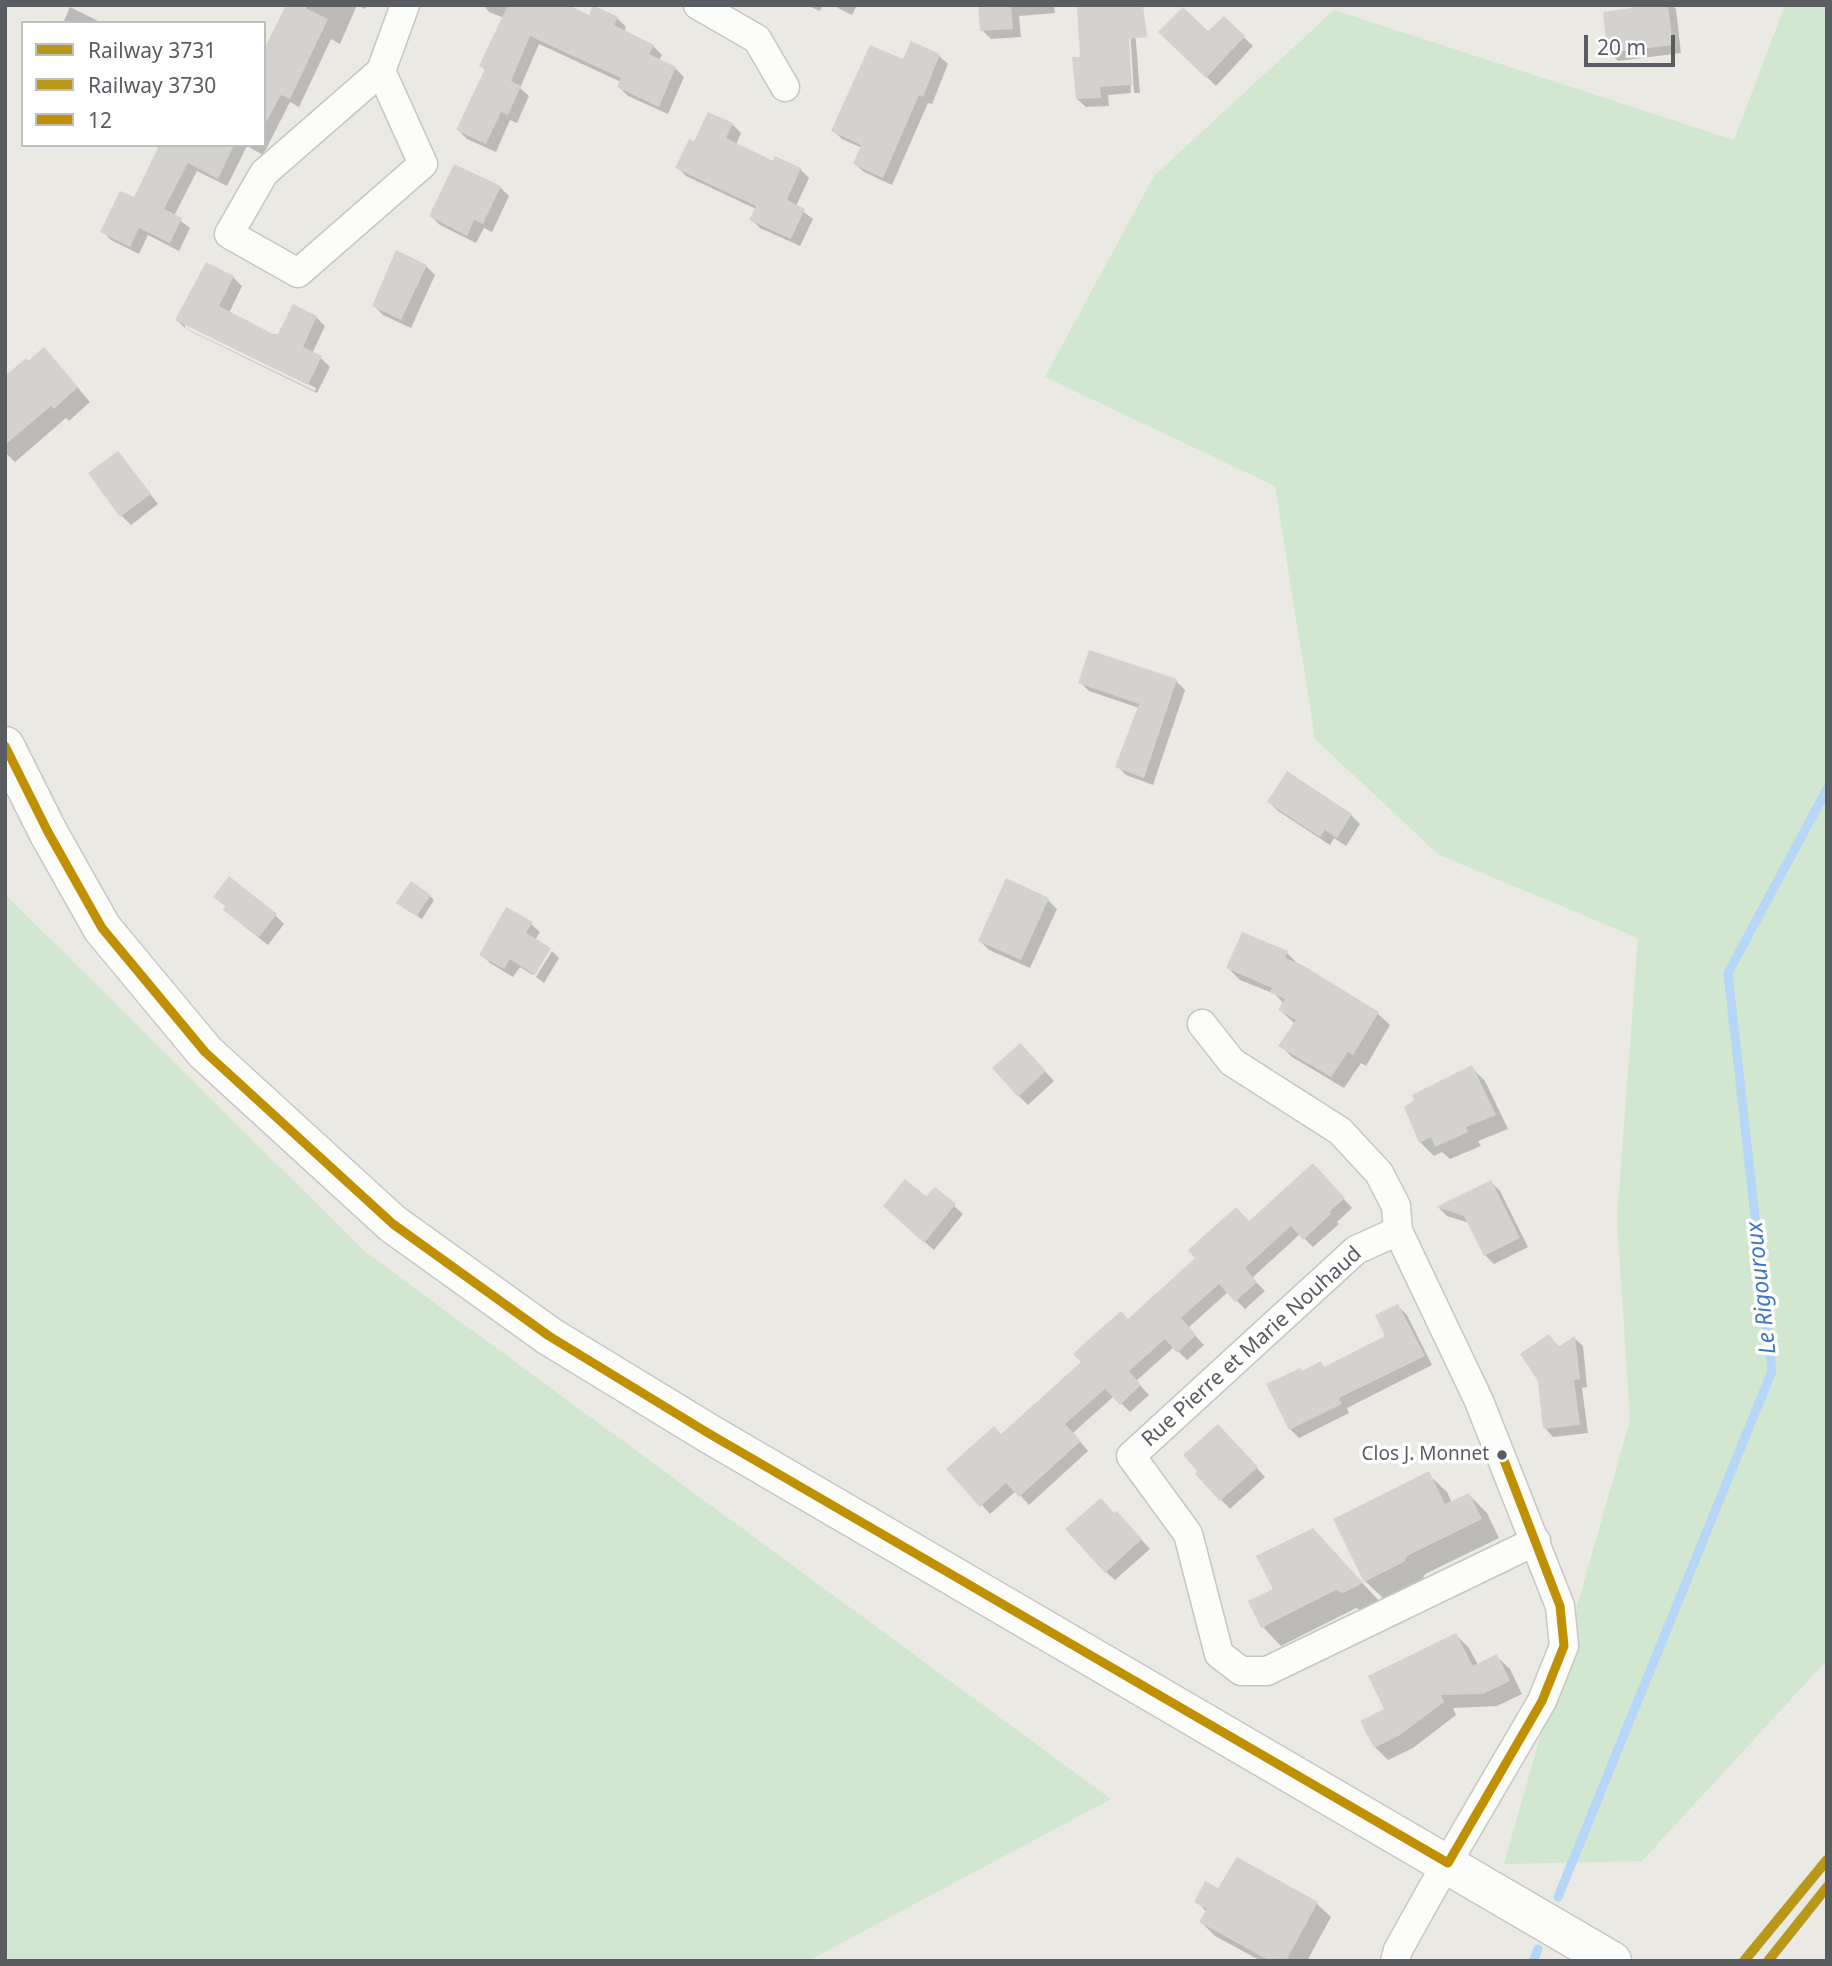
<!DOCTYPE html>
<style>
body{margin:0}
#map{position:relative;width:1832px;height:1966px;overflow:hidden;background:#eae9e4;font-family:"Noto Sans",sans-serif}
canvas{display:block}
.frame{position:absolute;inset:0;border:7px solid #595d62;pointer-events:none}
.legend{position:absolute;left:21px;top:21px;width:245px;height:126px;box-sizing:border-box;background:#fff;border:2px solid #bdbec0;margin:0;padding:9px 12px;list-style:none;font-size:21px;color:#595d62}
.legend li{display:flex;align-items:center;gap:14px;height:35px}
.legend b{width:35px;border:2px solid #bdbec0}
.scale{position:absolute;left:1584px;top:35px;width:91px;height:32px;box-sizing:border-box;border:4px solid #595d62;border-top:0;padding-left:9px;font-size:21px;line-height:24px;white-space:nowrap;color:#595d62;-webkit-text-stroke:5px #fff;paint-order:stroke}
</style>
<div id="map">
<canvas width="1832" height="1966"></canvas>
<div class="frame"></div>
<ul class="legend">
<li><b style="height:9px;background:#b89818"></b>Railway 3731</li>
<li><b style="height:9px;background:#b89818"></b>Railway 3730</li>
<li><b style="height:9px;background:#bf9000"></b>12</li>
</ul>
<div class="scale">20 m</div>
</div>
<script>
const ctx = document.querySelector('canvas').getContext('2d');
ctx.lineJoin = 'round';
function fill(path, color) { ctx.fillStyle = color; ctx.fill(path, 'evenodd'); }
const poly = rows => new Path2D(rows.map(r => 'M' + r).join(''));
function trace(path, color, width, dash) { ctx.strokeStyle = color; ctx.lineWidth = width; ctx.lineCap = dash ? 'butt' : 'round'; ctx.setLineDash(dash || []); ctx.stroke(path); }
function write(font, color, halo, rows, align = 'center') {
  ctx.font = font + ' "Noto Sans",sans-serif'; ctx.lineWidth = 7; ctx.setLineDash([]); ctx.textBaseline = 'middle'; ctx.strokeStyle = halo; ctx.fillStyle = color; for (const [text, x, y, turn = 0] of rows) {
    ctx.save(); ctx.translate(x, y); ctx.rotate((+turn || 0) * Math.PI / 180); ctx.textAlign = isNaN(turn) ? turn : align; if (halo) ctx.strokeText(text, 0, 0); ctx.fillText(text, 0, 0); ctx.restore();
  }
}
fill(poly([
 [1785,5,1827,5,1827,1660,1642,1861,1504,1864,1630,1420,1617,1218,1638,938,1439,855,1315,739,1275,486,1045,377,1154,176,1334,10,1734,140],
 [5,894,364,1251,1111,1799,808,1961,5,1961]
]), '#d1e7d0');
fill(poly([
 [308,5,367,5,365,9,357,5,340,44,331,39,299,107,290,102,263,155,247,146,227,186,197,171,174,216,190,228,179,251,148,235,139,254,111,240,102,231,134,200,161,145,264,145,264,53],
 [483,5,565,5,590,17,617,18,626,27,624,32,653,46,662,55,659,61,675,68,684,77,668,114,628,96,619,87,621,82,539,44,520,88,529,96,517,123,510,120,496,152,467,139,458,130,486,71,481,66,504,18,489,12],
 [806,5,822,5,820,11],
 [832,5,857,5,852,15],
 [980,5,1054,5,1055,13,1019,16,1021,37,991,39,982,30],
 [1633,5,1672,5,1676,9,1681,53,1618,61,1609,52,1633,10],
 [70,7,102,23,63,23],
 [1224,18,1253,46,1216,86,1161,32,1209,34],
 [1127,22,1135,30,1140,93,1134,93,1130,28,1126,28,1131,93,1108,95,1109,106,1086,107,1077,99,1074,59,1082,59,1080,26],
 [912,43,939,56,948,64,932,104,928,103,892,185,864,172,855,164,862,148,842,139,833,130,904,62],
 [732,124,741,133,736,145,774,163,800,169,809,178,796,206,813,219,800,246,760,228,751,219,756,209,686,176,677,167,695,144],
 [500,187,509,196,492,232,484,228,476,243,440,225,431,216],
 [426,266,435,275,411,328,383,315,374,306],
 [233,277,242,286,229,313,272,335,279,336,294,306,316,317,325,326,312,354,321,358,330,367,317,393,186,329,177,320],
 [185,324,316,388,315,391,185,328],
 [28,363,57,363,90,402,69,421,66,418,15,462,5,452,5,379],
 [118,453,158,504,131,525,122,516],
 [1176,681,1185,690,1153,785,1126,775,1117,766,1139,708,1089,691,1080,682],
 [1269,802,1351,815,1360,824,1346,846,1334,838,1330,845,1278,811],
 [430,896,434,900,422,919,402,907],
 [1048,900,1057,909,1030,968,989,950,980,941],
 [275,915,284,924,268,945,235,919],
 [531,924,540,932,535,940,548,949,533,975,520,967,513,977,490,963,481,954],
 [552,951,559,958,544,983,536,977],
 [1287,953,1299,965,1378,1014,1390,1025,1366,1066,1361,1063,1344,1088,1292,1057,1280,1045,1295,1024,1280,1010,1284,1004,1275,994,1240,980,1228,968],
 [1029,1054,1054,1081,1028,1105,1019,1096],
 [1471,1067,1485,1081,1508,1129,1478,1141,1481,1146,1450,1159,1442,1152,1434,1156,1420,1142],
 [1321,1174,1352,1208,1337,1222,1339,1224,1313,1247,1300,1234,1252,1278,1265,1291,1245,1309,1228,1292,1188,1328,1204,1345,1187,1360,1174,1347,1136,1381,1149,1395,1130,1412,1114,1396,1073,1433,1088,1451,1029,1505,1016,1491,990,1514,949,1469,1002,1436,1129,1321,1249,1223],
 [1491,1182,1500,1191,1528,1247,1494,1264,1485,1255,1469,1223,1447,1216,1439,1208],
 [926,1199,954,1206,963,1214,934,1250,894,1215],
 [1398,1306,1407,1315,1432,1365,1347,1408,1349,1413,1299,1438,1290,1429,1320,1363,1325,1368,1388,1337],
 [1549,1336,1560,1348,1574,1338,1583,1346,1587,1387,1582,1388,1588,1433,1553,1437,1545,1428],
 [1227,1435,1265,1477,1230,1509,1197,1474],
 [1428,1474,1447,1492,1452,1503,1469,1495,1487,1513,1499,1538,1425,1574,1422,1580,1384,1599,1365,1581],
 [1115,1515,1125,1522,1150,1549,1115,1580,1106,1572],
 [1331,1549,1380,1602,1362,1610,1356,1608,1281,1646,1263,1627,1250,1602,1275,1590],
 [1456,1635,1469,1648,1478,1665,1496,1656,1510,1669,1522,1694,1497,1706,1453,1708,1456,1715,1413,1748,1388,1760,1375,1747,1387,1710],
 [1237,1860,1317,1904,1331,1917,1307,1961,1261,1961,1215,1936,1201,1922,1207,1912,1196,1901,1219,1891]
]), '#0003');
trace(poly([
 [1558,1897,1772,1371,1728,973,1827,789],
 [1533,1961,1538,1949]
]), '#b5d6f7', 9);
fill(poly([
 [286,5,299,5,328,19,290,99,281,95,264,126,264,49],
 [508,5,569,5,589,15,593,5,618,17,614,25,654,45,649,54,676,67,659,107,617,87,621,78,530,36,511,81,521,86,508,115,501,112,486,144,456,130,485,69,479,66],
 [978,5,1011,5,1013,29,980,31],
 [1077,5,1143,5,1147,37,1129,39,1132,85,1100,87,1101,98,1076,99,1072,57,1080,57],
 [1632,5,1668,5,1673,45,1607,53,1603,12,1632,8],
 [1183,7,1208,31,1224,16,1245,36,1206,78,1158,32],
 [911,41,940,54,923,97,919,95,883,178,853,164,861,145,831,131,870,45,903,59],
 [708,112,733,123,726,138,773,161,775,156,801,168,787,200,805,209,791,239,749,220,756,206,675,168,689,139,694,141],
 [152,145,234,145,218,179,188,163,164,209,182,218,170,243,139,228,130,247,100,232,120,191,134,197,158,148],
 [454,164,501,186,483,224,474,220,467,236,429,216],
 [396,250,427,265,401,320,372,306],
 [206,262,234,276,219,306,273,334,278,334,293,304,317,316,303,347,322,356,308,385,175,320],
 [44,347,78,387,54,409,51,406,5,445,5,376,26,358,28,361],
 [118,451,151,494,120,517,88,473],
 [1089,650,1177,679,1144,778,1115,767,1139,704,1078,683],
 [1287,771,1352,814,1337,838,1325,830,1320,837,1267,802],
 [229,876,277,914,259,937,223,910,225,906,213,897],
 [1006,878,1049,898,1021,960,978,941],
 [411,881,431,895,417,916,396,903],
 [506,907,533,922,526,933,551,948,535,975,510,959,504,969,479,955],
 [1242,932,1288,951,1285,958,1304,966,1379,1012,1353,1055,1348,1052,1331,1077,1278,1046,1296,1020,1278,1010,1285,999,1270,992,1272,988,1226,968],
 [1020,1043,1046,1071,1018,1097,992,1068],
 [1472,1065,1496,1115,1466,1127,1468,1132,1435,1147,1431,1137,1419,1143,1404,1107,1414,1100,1412,1095],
 [1313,1163,1345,1198,1329,1212,1331,1214,1303,1240,1291,1226,1245,1268,1257,1282,1235,1302,1219,1284,1181,1318,1196,1335,1177,1353,1165,1339,1129,1371,1141,1385,1120,1405,1105,1389,1065,1424,1081,1441,1019,1497,1006,1483,980,1507,946,1469,994,1426,1001,1434,1081,1362,1073,1354,1098,1331,1121,1311,1128,1319,1195,1258,1188,1250,1236,1207,1249,1221],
 [905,1179,926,1196,935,1187,956,1204,924,1243,883,1206],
 [1491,1180,1520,1238,1484,1256,1464,1216,1436,1207],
 [1398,1304,1425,1356,1339,1398,1342,1404,1289,1430,1266,1384,1300,1368,1302,1371,1321,1361,1324,1367,1385,1336,1375,1315],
 [1549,1334,1558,1347,1575,1336,1580,1379,1574,1380,1580,1425,1543,1429,1538,1381,1520,1354],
 [1218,1424,1258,1467,1220,1501,1195,1474,1197,1471,1183,1455],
 [1429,1471,1445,1504,1469,1493,1482,1519,1407,1556,1404,1562,1364,1582,1333,1519],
 [1101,1498,1114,1513,1117,1511,1142,1539,1105,1573,1065,1529],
 [1313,1528,1363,1583,1343,1593,1336,1590,1261,1628,1248,1601,1273,1589,1256,1556],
 [1456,1633,1473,1666,1497,1654,1510,1681,1483,1694,1441,1695,1444,1702,1400,1735,1374,1748,1360,1721,1384,1709,1368,1676],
 [1237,1857,1318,1902,1286,1961,1270,1961,1199,1922,1207,1909,1194,1902,1205,1881,1218,1888]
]), '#d3d2cf');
const street = poly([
 [698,5,757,39,785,87],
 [381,71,423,164,298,273,229,234,264,173,381,71,405,5],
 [1202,1024,1232,1062,1340,1131,1379,1173,1396,1206,1398,1231,1479,1401,1560,1606,1564,1646,1542,1701,1432,1889,1398,1950,1395,1961],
 [1398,1231,1356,1250,1131,1456,1188,1534,1219,1654,1241,1671,1267,1671,1536,1541]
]);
const secondary = poly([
 [5,746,48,832,102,928,205,1052,393,1224,549,1336,708,1433,1612,1961]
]);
trace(street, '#c6c6c4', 31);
trace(secondary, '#c6c7c6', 41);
trace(street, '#fcfcfb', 28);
trace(secondary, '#fcfcfb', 38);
trace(poly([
 [5,746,48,832,102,928,205,1052,393,1224,549,1336,708,1433,1448,1863,1542,1701,1564,1646,1560,1606,1502,1455]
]), '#bf9000', 9);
trace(poly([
 [1768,1961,1827,1887]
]), '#b89818', 10);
trace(poly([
 [1744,1961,1827,1860]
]), '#b89818', 10);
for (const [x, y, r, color] of [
 [1502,1455,6,"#595d62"]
]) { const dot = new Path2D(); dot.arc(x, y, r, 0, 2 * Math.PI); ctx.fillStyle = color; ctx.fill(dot); trace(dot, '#fff', 2.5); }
write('19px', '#595d62', '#fff', [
 ["Clos J. Monnet",1489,1455]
], 'right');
write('21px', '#595d62', '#fff', [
 ["Rue Pierre et Marie Nouhaud",1252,1347,-42]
]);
write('italic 23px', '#4077c3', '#fff', [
 ["Le Rigouroux",1762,1288,-96]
]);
</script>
